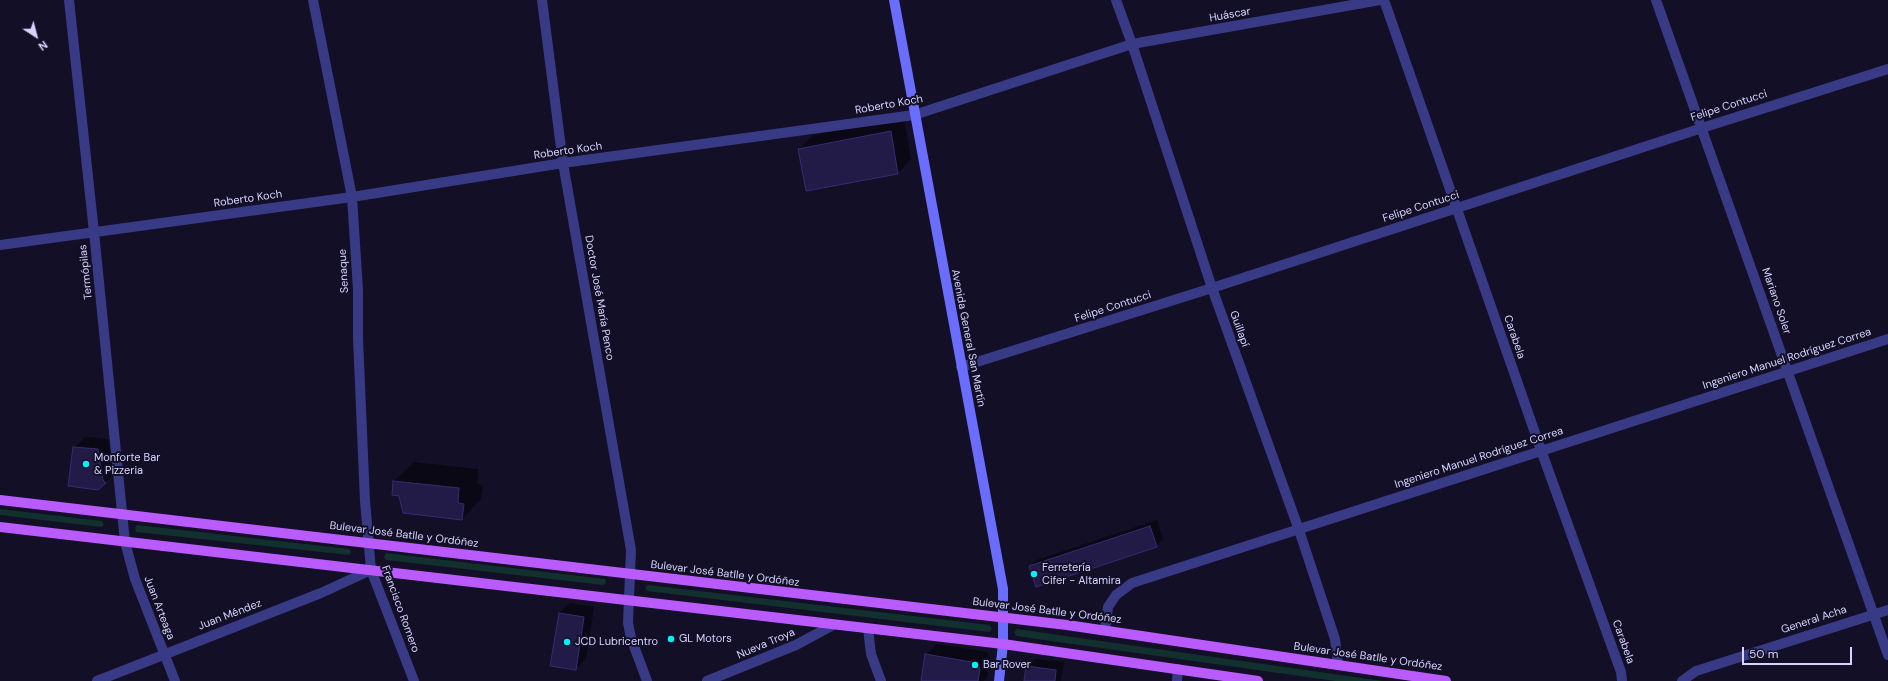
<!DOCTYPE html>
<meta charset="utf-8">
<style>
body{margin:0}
#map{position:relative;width:1888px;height:681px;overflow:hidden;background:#120f26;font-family:"DM Sans",sans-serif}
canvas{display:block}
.north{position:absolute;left:16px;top:16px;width:40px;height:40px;-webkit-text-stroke:3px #120f26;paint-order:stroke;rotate:144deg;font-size:11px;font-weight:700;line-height:16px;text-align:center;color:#d7d4ff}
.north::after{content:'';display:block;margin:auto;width:14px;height:18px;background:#d7d4ff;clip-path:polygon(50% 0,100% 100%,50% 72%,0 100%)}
.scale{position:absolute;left:1742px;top:647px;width:110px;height:18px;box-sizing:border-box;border:2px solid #d7d4ff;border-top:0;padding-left:5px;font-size:12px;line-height:14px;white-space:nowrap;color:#d7d4ff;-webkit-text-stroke:3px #120f26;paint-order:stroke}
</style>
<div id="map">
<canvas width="1888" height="681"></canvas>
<div class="north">N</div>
<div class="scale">50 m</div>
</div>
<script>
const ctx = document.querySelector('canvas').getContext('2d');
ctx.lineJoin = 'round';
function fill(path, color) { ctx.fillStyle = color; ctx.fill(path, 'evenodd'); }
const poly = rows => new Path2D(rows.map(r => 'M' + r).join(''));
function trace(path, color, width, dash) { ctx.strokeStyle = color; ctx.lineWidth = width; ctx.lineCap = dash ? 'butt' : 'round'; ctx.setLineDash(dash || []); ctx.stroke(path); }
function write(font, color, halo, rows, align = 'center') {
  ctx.font = font + ' "DM Sans",sans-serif'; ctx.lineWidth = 4; ctx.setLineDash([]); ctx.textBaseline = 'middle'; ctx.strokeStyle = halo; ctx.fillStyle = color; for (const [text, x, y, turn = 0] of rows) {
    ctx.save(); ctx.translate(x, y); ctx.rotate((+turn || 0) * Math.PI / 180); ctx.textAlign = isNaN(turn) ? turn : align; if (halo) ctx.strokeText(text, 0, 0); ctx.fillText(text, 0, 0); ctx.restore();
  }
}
fill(poly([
 [0,509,102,521,104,525,101,527,0,515],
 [137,525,349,549,351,552,349,555,136,532,135,528],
 [386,553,605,579,606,583,603,585,386,560,384,557],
 [648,585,990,625,992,629,989,632,647,591,645,587],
 [1017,629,1087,639,1383,681,1335,681,1087,646,1016,636,1014,632]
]), '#12302e');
fill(poly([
 [904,118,911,159,898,173,799,149,813,135],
 [85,437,108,439,113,469,116,472,98,489,74,448],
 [414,462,478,469,477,484,483,485,481,499,462,519,400,495,394,481],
 [1157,520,1163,539,1156,546,1030,566,1037,560],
 [570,603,594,607,586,659,575,669,559,613],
 [936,644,987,652,990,658,987,678,983,681,933,681,926,655],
 [1035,659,1064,662,1061,681,1031,681,1027,667]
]), '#0007');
const building = poly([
 [891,131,898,174,806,191,798,149,891,131],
 [73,447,98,449,103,480,106,483,98,490,68,486,73,447],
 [393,481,459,488,458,503,464,504,462,520,403,513,399,496,392,495,393,481],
 [1150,526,1157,547,1036,587,1029,566,1150,526],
 [559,613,584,617,576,670,550,666,559,613],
 [925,654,977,663,980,669,978,681,921,681,925,654],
 [1026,666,1056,670,1055,681,1024,681,1026,666]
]);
fill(building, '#221b47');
trace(building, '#372c73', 1);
trace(poly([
 [69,0,94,232,125,542,135,579,175,681],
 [313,0,352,197,358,290,358,338,365,501,371,570,414,681],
 [542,0,563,163,631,550,628,623,631,638,647,681],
 [1116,0,1132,44,1212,288,1299,530,1335,639,1338,665],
 [1384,0,1541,450,1621,672,1622,681],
 [1656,0,1888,655],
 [0,245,352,197,563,163,914,115,1132,44,1380,0],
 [961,367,1212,288,1702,128,1888,69],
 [868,629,871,654,881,681],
 [1105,630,1108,607,1116,595,1132,583,1888,339],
 [97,681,321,593,371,570],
 [707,681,796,645,833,625],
 [1177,681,1178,669],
 [1682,681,1696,671,1888,610]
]), '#393a85', 10);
trace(poly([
 [894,0,1003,589,1003,644,999,681]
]), '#6b6dff', 10);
trace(poly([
 [0,500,1067,625,1446,681],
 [0,527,1003,644,1258,681]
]), '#ba5bff', 10);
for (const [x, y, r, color] of [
 [86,464,4,"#00f0ff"],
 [1034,574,4,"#00f0ff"],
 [671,639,4,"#00f0ff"],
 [567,642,4,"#00f0ff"],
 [975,665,4,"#00f0ff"]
]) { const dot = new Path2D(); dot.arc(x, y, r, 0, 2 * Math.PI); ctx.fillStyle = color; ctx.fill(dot); trace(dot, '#120f26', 1.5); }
write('11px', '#d7d4ff', '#120f26', [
 ["Huáscar",1230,15,-10],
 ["Roberto Koch",889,105,-10],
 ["Felipe Contucci",1729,106,-18],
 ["Roberto Koch",568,151,-8],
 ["Roberto Koch",248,199,-8],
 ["Felipe Contucci",1421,207,-18],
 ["Senaque",344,271,-93],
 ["Termópilas",86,272,-96],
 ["Doctor José María Penco",599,298,80],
 ["Mariano Soler",1776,301,71],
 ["Felipe Contucci",1113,307,-18],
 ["Guillapí",1239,329,70],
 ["Carabela",1514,337,71],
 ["Avenida General San Martín",968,338,79],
 ["Ingeniero Manuel Rodríguez Correa",1787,359,-18],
 ["Ingeniero Manuel Rodríguez Correa",1479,458,-18],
 ["Bulevar José Batlle y Ordóñez",404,535,7],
 ["Bulevar José Batlle y Ordóñez",725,574,7],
 ["Juan Arteaga",159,608,69],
 ["Francisco Romero",400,609,70],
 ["Bulevar José Batlle y Ordóñez",1047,611,7],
 ["Juan Méndez",230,615,-21],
 ["General Acha",1814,620,-18],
 ["Carabela",1623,642,70],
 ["Nueva Troya",766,644,-23],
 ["Bulevar José Batlle y Ordóñez",1368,657,8]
]);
write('11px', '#d7d4ff', '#120f26', [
 ["Monforte Bar",94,458],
 ["& Pizzeria",94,471],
 ["Ferretería",1042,568],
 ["Cifer - Altamira",1042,581],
 ["GL Motors",679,639],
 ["JCD Lubricentro",575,642],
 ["Bar Rover",983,665]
], 'left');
</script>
